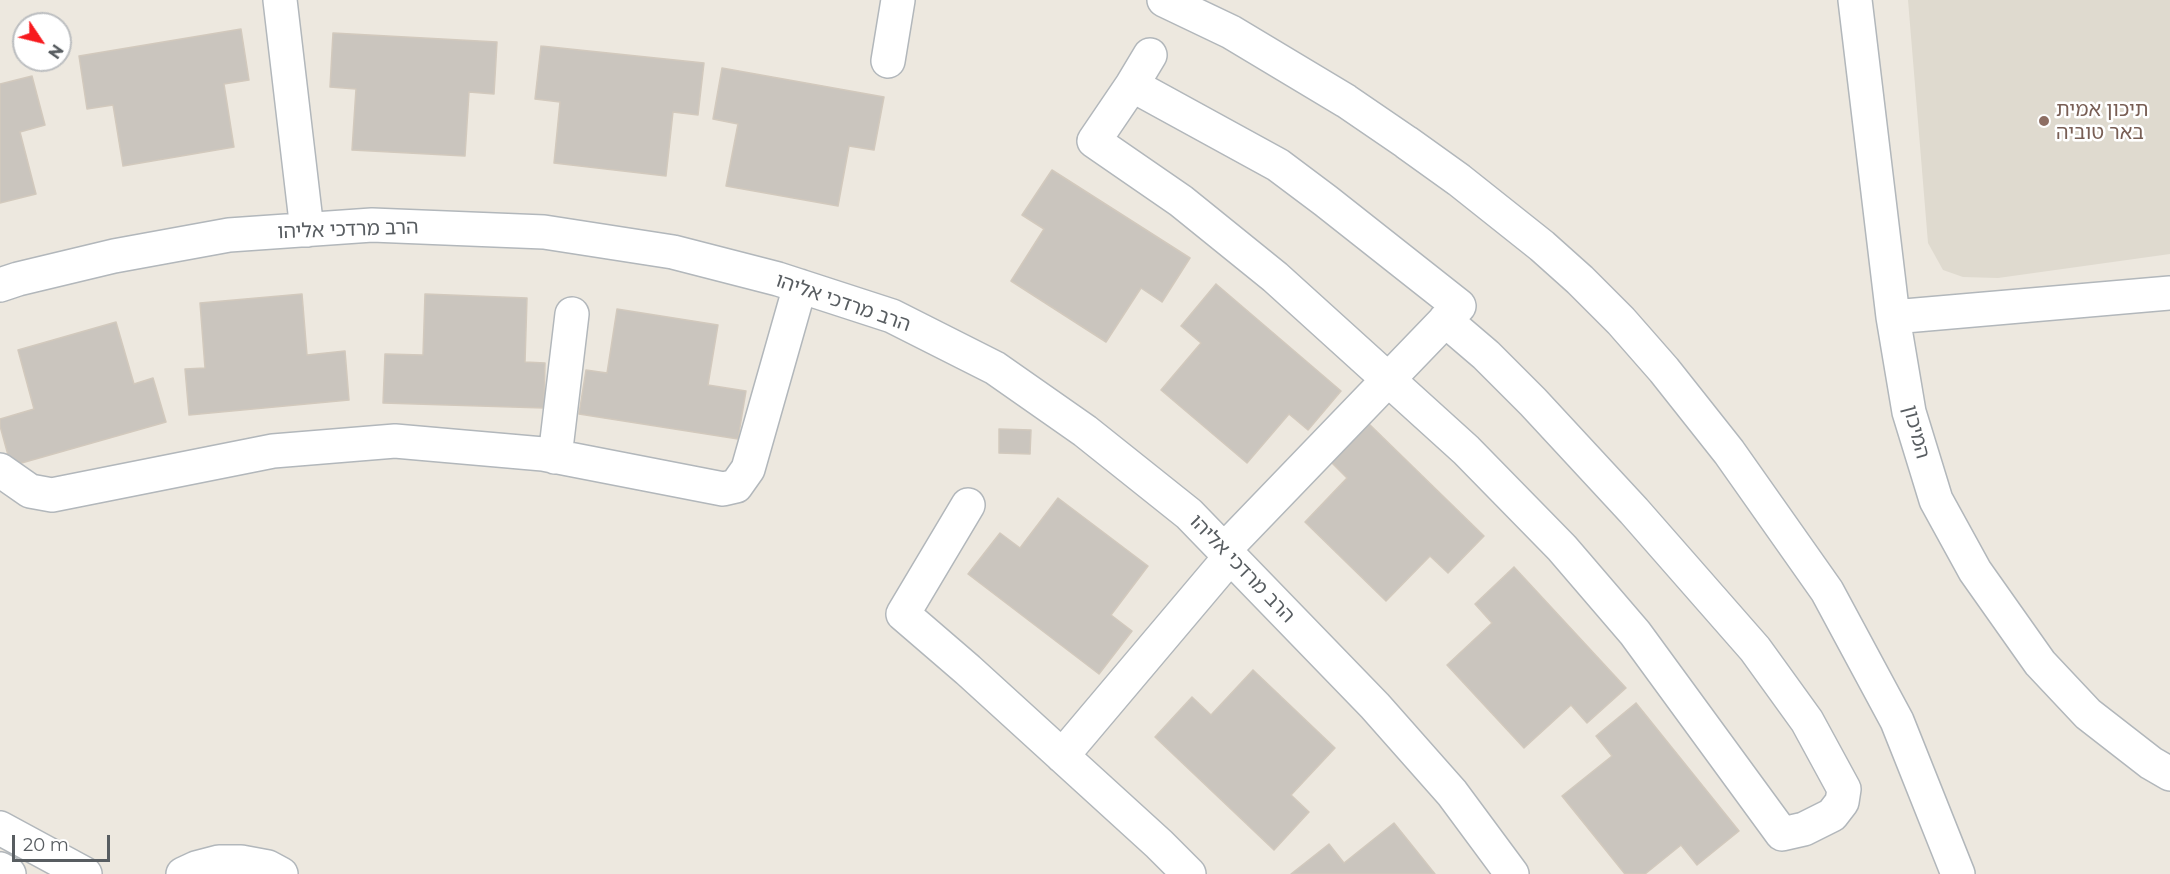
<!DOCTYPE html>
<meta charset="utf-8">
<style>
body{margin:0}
#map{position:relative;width:2170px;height:874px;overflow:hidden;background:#ede8df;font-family:Montserrat,sans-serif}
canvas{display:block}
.north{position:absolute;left:12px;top:12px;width:60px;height:60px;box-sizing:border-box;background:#fff;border:2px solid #bcbec0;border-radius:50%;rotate:125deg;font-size:16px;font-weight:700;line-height:24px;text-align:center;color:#585d61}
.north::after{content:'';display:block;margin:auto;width:21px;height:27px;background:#f71a1e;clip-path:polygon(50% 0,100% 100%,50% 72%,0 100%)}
.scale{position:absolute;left:12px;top:835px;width:98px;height:27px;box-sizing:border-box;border:3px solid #585d61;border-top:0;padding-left:8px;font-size:18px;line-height:21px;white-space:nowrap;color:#585d61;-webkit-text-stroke:4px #fff;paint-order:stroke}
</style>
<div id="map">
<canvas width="2170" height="874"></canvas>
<div class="north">N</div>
<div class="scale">20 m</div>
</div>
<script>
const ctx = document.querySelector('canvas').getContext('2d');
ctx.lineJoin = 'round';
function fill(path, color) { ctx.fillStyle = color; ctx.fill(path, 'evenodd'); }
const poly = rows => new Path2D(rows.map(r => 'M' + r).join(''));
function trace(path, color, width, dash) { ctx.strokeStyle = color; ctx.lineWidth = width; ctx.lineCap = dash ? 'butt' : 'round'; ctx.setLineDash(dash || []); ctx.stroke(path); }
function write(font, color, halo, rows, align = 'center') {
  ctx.font = font + ' Montserrat,"Noto Sans Hebrew",sans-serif'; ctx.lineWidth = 5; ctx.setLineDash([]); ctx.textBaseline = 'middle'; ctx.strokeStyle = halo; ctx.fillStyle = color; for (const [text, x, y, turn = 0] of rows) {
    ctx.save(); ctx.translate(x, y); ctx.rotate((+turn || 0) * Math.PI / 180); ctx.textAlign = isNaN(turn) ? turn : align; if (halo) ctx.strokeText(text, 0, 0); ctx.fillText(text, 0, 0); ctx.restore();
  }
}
fill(poly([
 [1908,0,2170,0,2170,254,1998,278,1963,277,1943,270,1928,243]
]), '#dfdacf');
const building = poly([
 [241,29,249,80,224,84,234,147,123,166,113,105,87,109,79,56,241,29],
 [333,33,497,42,494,94,469,92,465,156,352,150,356,89,330,87,333,33],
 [541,46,704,63,698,115,673,112,666,176,554,163,560,102,535,99,541,46],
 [722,68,884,97,874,150,849,146,838,206,726,186,738,124,713,119,722,68],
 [32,76,45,125,20,132,36,194,0,203,0,84,32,76],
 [1052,170,1190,258,1162,302,1141,288,1106,342,1011,281,1044,229,1022,215,1052,170],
 [1216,284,1341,391,1308,430,1289,414,1247,463,1161,390,1201,343,1181,326,1216,284],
 [302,294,307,355,345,351,349,400,189,415,185,369,205,368,200,303,302,294],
 [425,294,527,298,525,362,545,363,544,408,383,403,385,354,423,355,425,294],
 [617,309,718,325,708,385,746,391,738,439,579,414,586,370,607,373,617,309],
 [116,322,134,384,153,378,166,422,11,466,0,426,0,419,34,409,18,350,116,322],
 [1367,422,1484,536,1448,573,1430,556,1386,601,1305,522,1347,478,1329,460,1367,422],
 [999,429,1031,430,1030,454,999,453,999,429],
 [1058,498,1148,566,1111,615,1132,631,1099,674,968,574,1000,533,1020,548,1058,498],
 [1514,567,1626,688,1587,723,1571,705,1524,748,1447,665,1492,623,1475,604,1514,567],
 [1253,670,1335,748,1291,795,1309,812,1274,850,1155,737,1192,697,1211,715,1253,670],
 [1636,703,1739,831,1697,865,1681,845,1645,874,1625,874,1562,796,1612,756,1596,736,1636,703],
 [1394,823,1435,874,1291,874,1329,844,1344,863,1394,823]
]);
fill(building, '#cac5be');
trace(building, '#d2c9bd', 1.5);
const minor = poly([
 [280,0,307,230],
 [1164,0,1231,32,1346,101,1406,142,1459,180,1542,246,1580,280,1621,321,1664,370,1729,452,1827,591,1897,721,1958,874],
 [1855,0,1893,317,1909,412,1936,500,1975,571,2040,663,2088,714,2151,763,2170,774],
 [1150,55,1132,85,1094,141,1181,201,1275,277,1466,450,1562,548,1635,633,1782,834,1804,829,1832,815,1842,802,1844,789,1807,721,1755,649,1634,511,1533,402,1486,355,1445,320],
 [888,61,898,0],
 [1132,85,1278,165,1326,201,1459,306,1224,550],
 [0,285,18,279,114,256,229,235,372,225,544,232,673,252,778,279,892,316,995,368,1085,431,1189,514,1375,706,1452,793,1512,874],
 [1893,317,2170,293],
 [555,457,572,314],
 [0,470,30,491,52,495,273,451,395,441,543,454,723,489,736,486,748,469,800,286],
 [968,505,903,614,968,670,1159,844,1189,874],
 [1062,756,1230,557],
 [0,828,85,874],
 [0,869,9,874],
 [183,874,196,868,219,862,241,862,268,867,281,874]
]);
trace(minor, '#b2b7bb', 36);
trace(minor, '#fff', 33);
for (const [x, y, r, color] of [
 [2044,121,6,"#8d6e63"]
]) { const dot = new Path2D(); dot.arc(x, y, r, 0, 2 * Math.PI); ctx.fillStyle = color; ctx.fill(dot); trace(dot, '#fff', 2); }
write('20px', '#785e54', '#fff', [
 ["תיכון אמית",2056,110],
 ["באר טוביה",2056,133]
], 'left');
write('20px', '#585d61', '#fff', [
 ["הרב מרדכי אליהו",348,230,-2],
 ["הרב מרדכי אליהו",843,303,19],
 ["המיכון",1916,432,75],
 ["הרב מרדכי אליהו",1242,569,46]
]);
</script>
